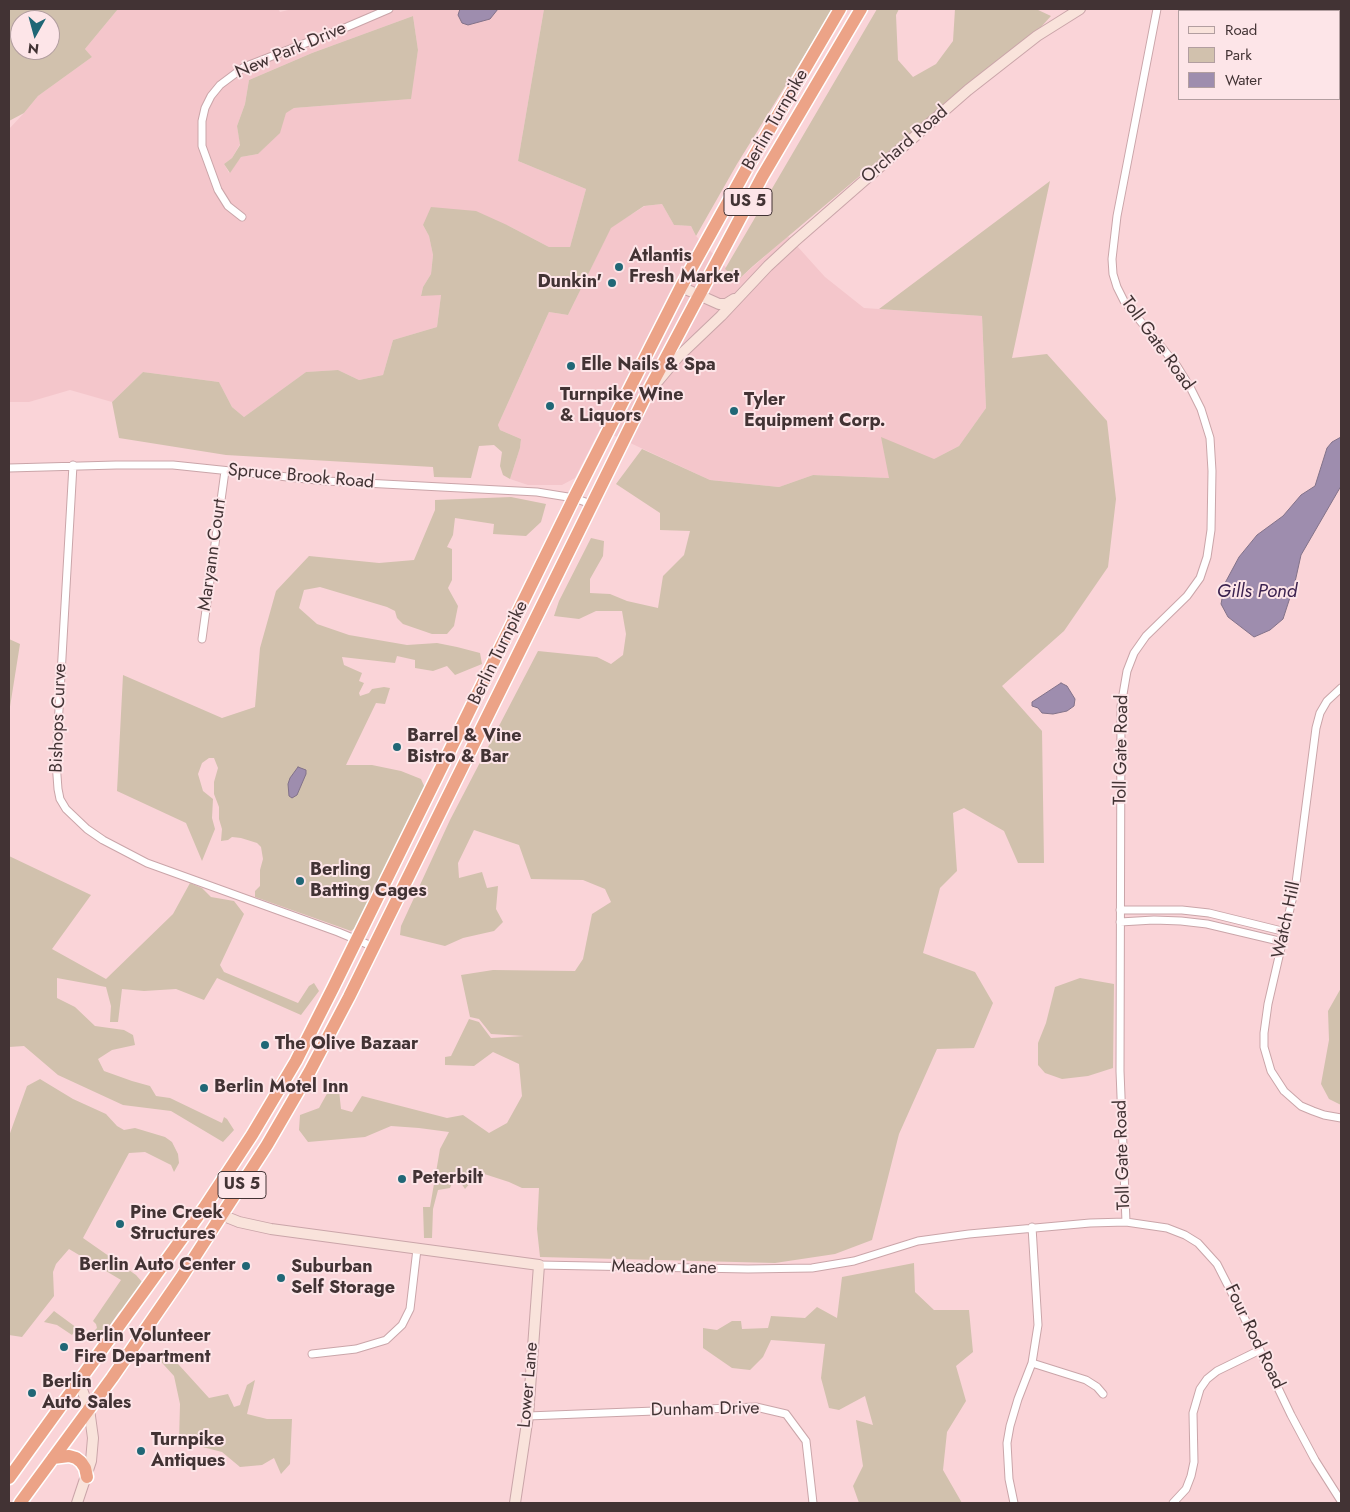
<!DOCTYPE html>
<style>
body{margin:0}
#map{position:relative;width:1350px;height:1512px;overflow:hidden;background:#fad4d8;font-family:Jost,sans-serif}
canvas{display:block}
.frame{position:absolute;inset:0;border:10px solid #423334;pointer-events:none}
.legend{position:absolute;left:1178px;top:10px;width:162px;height:90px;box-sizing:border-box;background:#fde5e8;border:1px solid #b29ea0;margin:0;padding:6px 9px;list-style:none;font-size:15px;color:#423334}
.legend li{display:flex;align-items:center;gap:10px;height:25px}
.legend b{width:25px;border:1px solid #b29ea0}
.north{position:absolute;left:10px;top:10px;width:50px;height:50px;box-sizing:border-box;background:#fde5e8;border:1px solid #b29ea0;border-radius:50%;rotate:187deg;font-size:14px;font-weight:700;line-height:20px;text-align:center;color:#423334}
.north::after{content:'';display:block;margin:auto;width:18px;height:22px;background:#206776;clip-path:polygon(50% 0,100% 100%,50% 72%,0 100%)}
</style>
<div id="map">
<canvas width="1350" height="1512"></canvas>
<div class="frame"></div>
<ul class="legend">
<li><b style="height:6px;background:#f9e3db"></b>Road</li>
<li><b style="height:14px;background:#d1c1ad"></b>Park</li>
<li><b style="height:14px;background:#9e8dae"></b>Water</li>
</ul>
<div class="north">N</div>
</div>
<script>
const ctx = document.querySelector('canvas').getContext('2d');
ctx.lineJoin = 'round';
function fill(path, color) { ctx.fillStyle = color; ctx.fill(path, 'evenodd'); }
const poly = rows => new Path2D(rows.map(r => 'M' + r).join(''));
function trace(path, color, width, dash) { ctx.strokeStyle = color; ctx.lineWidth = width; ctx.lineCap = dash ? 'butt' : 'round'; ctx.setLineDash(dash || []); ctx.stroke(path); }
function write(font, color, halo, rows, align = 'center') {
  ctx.font = font + ' Jost,sans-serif'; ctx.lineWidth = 4; ctx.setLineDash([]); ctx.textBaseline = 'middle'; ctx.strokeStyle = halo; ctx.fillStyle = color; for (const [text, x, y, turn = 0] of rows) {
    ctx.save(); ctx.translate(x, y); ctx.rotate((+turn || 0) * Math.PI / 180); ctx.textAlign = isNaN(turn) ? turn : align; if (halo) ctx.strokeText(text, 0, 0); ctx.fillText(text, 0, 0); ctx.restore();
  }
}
fill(poly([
 [118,9,278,9,280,12,292,9,544,9,518,161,586,189,570,247,549,247,507,225,423,225,429,236,433,255,431,274,423,287,421,295,441,295,437,327,393,340,383,375,359,380,338,370,306,372,244,417,232,407,219,382,143,372,112,402,70,390,29,402,9,402,9,129,24,113,38,96,92,57,85,49],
 [413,16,418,50,410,99,294,108,286,112,279,133,258,154,241,157,229,173,224,164,232,158,240,144,237,126,245,104,249,80,312,53],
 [662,204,674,225,691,226,696,236,738,280,788,236,825,277,864,308,982,316,986,408,959,446,934,459,890,478,813,475,779,487,710,480,600,429,575,478,562,485,528,485,510,479,520,448,521,439,500,430,498,425,549,312,568,315,611,227,645,206]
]), '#f4c6cb');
fill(poly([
 [9,9,118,9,85,49,92,57,38,96,24,113,9,121],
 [20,20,50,20,50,50,20,50],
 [544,9,833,9,737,164,696,236,691,226,674,225,662,204,644,206,611,228,568,315,549,312,498,425,500,430,521,439,520,448,510,479,503,475,500,466,502,452,494,445,479,446,471,478,434,477,433,467,226,455,119,438,112,402,143,372,219,382,232,407,244,417,306,372,338,370,359,380,383,375,393,340,437,327,441,295,421,296,423,287,431,274,433,255,429,236,423,225,431,207,476,211,507,225,549,247,570,247,586,189,518,161],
 [877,9,899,9,896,15,898,60,913,77,936,64,953,41,955,9,1036,9,1051,16,1041,27,944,105,753,266,738,280,725,269],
 [413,16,418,50,411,99,294,108,286,113,280,133,258,154,241,157,230,173,224,164,232,158,240,145,237,126,245,104,249,80,312,53],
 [1050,181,1012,358,1047,354,1107,421,1116,499,1108,567,1064,631,1002,686,1042,731,1044,863,1018,863,1004,831,964,808,953,813,957,871,940,888,923,953,975,972,993,1003,974,1048,937,1049,899,1134,872,1240,835,1254,775,1263,540,1257,537,1229,539,1188,522,1188,509,1182,472,1170,471,1182,465,1189,459,1180,454,1179,450,1188,438,1190,433,1209,432,1238,424,1238,423,1207,430,1207,440,1149,449,1132,419,1128,391,1126,365,1137,308,1142,299,1130,300,1115,319,1108,329,1090,339,1090,341,1109,352,1112,362,1096,447,1118,463,1115,489,1133,507,1123,522,1096,519,1064,493,1052,474,1066,445,1065,445,1057,451,1056,469,1019,479,1022,491,1038,524,1036,491,1034,479,1019,470,1017,461,975,493,970,575,971,583,959,592,914,611,902,605,889,583,880,531,879,519,845,474,830,458,863,459,878,482,872,487,888,498,886,496,909,503,922,494,931,463,938,445,946,400,935,401,926,450,820,538,651,597,657,611,664,623,655,626,634,622,611,596,611,579,619,554,616,559,601,591,538,604,541,603,556,590,579,590,593,610,594,627,601,658,608,663,576,684,555,690,531,660,530,660,513,616,484,642,449,710,480,779,487,813,475,889,478,881,437,934,459,959,446,986,408,982,316,879,309],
 [511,497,546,504,541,522,526,536,493,534,494,524,455,518,453,535,447,547,452,549,452,580,448,588,458,606,454,626,447,634,432,634,403,624,397,618,395,611,387,607,320,587,304,590,299,608,317,624,349,635,407,645,437,643,457,647,480,653,482,664,455,675,447,666,433,671,415,668,415,660,397,656,395,663,342,657,344,665,362,673,359,681,364,683,359,693,360,696,369,693,372,689,384,687,390,688,385,704,376,703,346,765,372,765,401,771,421,779,425,788,355,928,351,931,255,897,255,891,260,886,260,870,263,859,261,847,257,843,241,838,232,837,228,840,221,841,222,829,219,819,219,807,214,794,214,782,218,768,214,758,209,758,202,763,198,774,203,791,213,799,212,818,215,829,202,861,186,823,117,791,123,675,222,718,255,707,260,648,276,591,309,556,379,563,414,560,435,510,435,500],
 [9,639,20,644,9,713],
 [9,856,91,895,52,949,106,979,173,914,190,883,202,888,211,897,234,901,244,914,220,965,224,972,298,1003,309,986,314,983,319,991,301,1015,217,978,204,1000,176,989,144,991,122,989,118,1022,110,1022,111,1006,106,987,57,978,57,998,75,1007,95,1026,124,1030,133,1035,135,1045,112,1050,98,1059,104,1071,132,1081,150,1086,156,1096,170,1098,222,1123,224,1117,227,1119,234,1130,223,1142,171,1111,123,1105,58,1075,24,1046,9,1047],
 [1080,978,1114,984,1113,1068,1088,1076,1062,1079,1045,1073,1038,1065,1038,1043,1046,1023,1055,987],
 [1341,988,1341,1105,1329,1099,1321,1084,1329,1040,1328,1011],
 [40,1079,73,1099,106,1114,117,1126,124,1130,135,1128,165,1137,172,1142,178,1154,179,1163,174,1172,171,1165,145,1152,129,1153,83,1238,136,1275,142,1282,139,1288,123,1309,119,1312,103,1335,99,1336,91,1332,94,1331,97,1328,96,1324,93,1321,121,1280,69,1249,56,1264,53,1272,54,1296,22,1337,9,1335,9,1136,27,1086],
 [914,1263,915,1292,934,1310,969,1310,973,1352,956,1366,966,1401,947,1432,943,1470,962,1503,859,1503,853,1486,863,1466,856,1420,873,1425,865,1396,839,1410,829,1408,821,1378,825,1344,771,1340,763,1357,750,1370,732,1368,703,1348,703,1328,717,1330,732,1321,741,1321,742,1329,768,1328,771,1316,805,1318,817,1307,837,1318,842,1277],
 [54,1311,77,1328,72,1335,57,1325,44,1322],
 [154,1354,169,1354,209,1398,228,1394,234,1407,240,1405,247,1385,255,1380,247,1414,267,1419,292,1419,290,1464,281,1474,274,1458,262,1465,240,1467,222,1452,179,1441,180,1404,174,1376]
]), '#d1c1ad');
const water = poly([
 [460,9,498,9,490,19,468,25,462,23,458,15,460,9],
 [1341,437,1341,486,1301,555,1295,582,1283,619,1270,630,1254,637,1228,617,1221,604,1225,583,1239,557,1257,535,1283,516,1301,495,1315,486,1327,448,1332,442,1341,437],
 [1061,683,1067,686,1075,699,1074,706,1067,711,1053,714,1042,713,1038,708,1032,706,1032,702,1061,683],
 [298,767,306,770,306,774,297,795,292,798,289,796,288,784,290,778,298,767]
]);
fill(water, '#9e8dae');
trace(water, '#827289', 1);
const street = poly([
 [242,217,228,206,218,190,202,146,202,121,205,108,211,96,220,85,244,67,347,27,389,9],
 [73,465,56,762,58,789,60,799,66,809,87,829,103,840,147,863,338,932,374,947],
 [9,468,116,465,173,465,326,481,537,492,574,498,591,504],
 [202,639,225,471],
 [1341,688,1327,701,1320,713,1316,728,1296,883,1268,1004,1264,1033,1264,1047,1271,1071,1284,1091,1301,1106,1313,1111,1324,1115,1341,1118],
 [1120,910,1182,910,1209,913,1286,932],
 [1120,922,1154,920,1181,921,1207,924,1283,942],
 [1126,1222,1120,1071,1121,706,1127,671,1134,653,1146,636,1187,596,1200,578,1207,557,1211,530,1212,471,1210,438,1201,409,1190,387,1177,366,1124,301,1117,287,1113,274,1112,259,1117,216,1157,9],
 [539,1265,748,1269,812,1268,854,1261,918,1241,969,1234,1090,1223,1126,1222,1167,1228,1185,1235,1198,1243,1217,1264,1243,1315,1291,1415,1315,1460,1341,1501],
 [312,1354,356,1349,386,1340,402,1325,410,1309,417,1249],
 [1032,1363,1086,1380,1097,1387,1103,1394],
 [528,1416,756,1407,786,1414,806,1441,813,1503],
 [1014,1503,1009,1479,1007,1443,1010,1426,1018,1399,1032,1363,1038,1325,1032,1227],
 [1173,1503,1186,1489,1191,1476,1194,1462,1193,1413,1200,1389,1207,1379,1217,1371,1260,1350]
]);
const secondary = poly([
 [681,287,719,304,726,304,734,299],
 [658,381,678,357,721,316,768,266,795,241,968,90,1037,36,1080,9],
 [204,1208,239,1222,271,1229,539,1265,528,1416,515,1503],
 [77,1503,91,1461,93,1438,89,1409,79,1381]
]);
const highway = poly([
 [53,1458,69,1456,76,1458,81,1462,85,1468,87,1477],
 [9,1478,204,1208,252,1135,296,1061,333,988,574,498,681,287,747,168,840,9],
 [20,1503,112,1378,181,1278,267,1145,310,1071,349,997,643,401,762,177,861,9]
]);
trace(street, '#caa5a9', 9);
trace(secondary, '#caa5a9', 12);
trace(highway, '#fff', 15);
trace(street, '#fff', 7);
trace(secondary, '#f9e3db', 10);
trace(highway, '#eca387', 12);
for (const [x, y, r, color] of [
 [619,267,5,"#206776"],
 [612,283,5,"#206776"],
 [571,366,5,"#206776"],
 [550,406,5,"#206776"],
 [734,411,5,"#206776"],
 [397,747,5,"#206776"],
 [300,881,5,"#206776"],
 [265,1045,5,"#206776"],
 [204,1088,5,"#206776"],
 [402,1179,5,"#206776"],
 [120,1224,5,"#206776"],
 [246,1266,5,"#206776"],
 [281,1278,5,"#206776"],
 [64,1347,5,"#206776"],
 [32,1393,5,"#206776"],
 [141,1451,5,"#206776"]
]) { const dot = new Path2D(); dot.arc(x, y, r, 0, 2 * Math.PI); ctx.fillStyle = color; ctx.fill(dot); trace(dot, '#fde5e8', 2); }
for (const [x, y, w] of [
 [748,202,48],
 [242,1185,48]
]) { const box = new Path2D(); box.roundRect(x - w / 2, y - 13.5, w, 27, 4); ctx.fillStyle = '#fde5e8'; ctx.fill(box); trace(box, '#423334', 1); }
write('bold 16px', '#423334', null, [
 ["US 5",748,202],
 ["US 5",242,1185]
]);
write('18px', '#423334', '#fde5e8', [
 ["New Park Drive",291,51,-23],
 ["Berlin Turnpike",776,120,-60],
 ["Orchard Road",905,145,-41],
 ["Toll Gate Road",1157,344,54],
 ["Spruce Brook Road",301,477,5],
 ["Maryann Court",213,555,-82],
 ["Berlin Turnpike",499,653,-64],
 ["Bishops Curve",59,718,-88],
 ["Toll Gate Road",1122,750,-89],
 ["Watch Hill",1287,920,-78],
 ["Toll Gate Road",1123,1155,-92],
 ["Meadow Lane",664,1268,1],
 ["Four Rod Road",1254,1337,64],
 ["Lower Lane",529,1385,-85],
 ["Dunham Drive",705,1410,-1]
]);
write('bold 18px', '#423334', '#fde5e8', [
 ["Atlantis",629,257],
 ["Fresh Market",629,278],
 ["Dunkin'",602,283,"right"],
 ["Elle Nails & Spa",581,366],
 ["Turnpike Wine",560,396],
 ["& Liquors",560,417],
 ["Tyler",744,401],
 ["Equipment Corp.",744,422],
 ["Barrel & Vine",407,737],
 ["Bistro & Bar",407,758],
 ["Berling",310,871],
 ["Batting Cages",310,892],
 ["The Olive Bazaar",275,1045],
 ["Berlin Motel Inn",214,1088],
 ["Peterbilt",412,1179],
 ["Pine Creek",130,1214],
 ["Structures",130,1235],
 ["Berlin Auto Center",236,1266,"right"],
 ["Suburban",291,1268],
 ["Self Storage",291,1289],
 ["Berlin Volunteer",74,1337],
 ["Fire Department",74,1358],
 ["Berlin",42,1383],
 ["Auto Sales",42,1404],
 ["Turnpike",151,1441],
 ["Antiques",151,1462]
], 'left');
write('italic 19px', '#3c2350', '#fde5e8', [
 ["Gills Pond",1257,592]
]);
</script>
